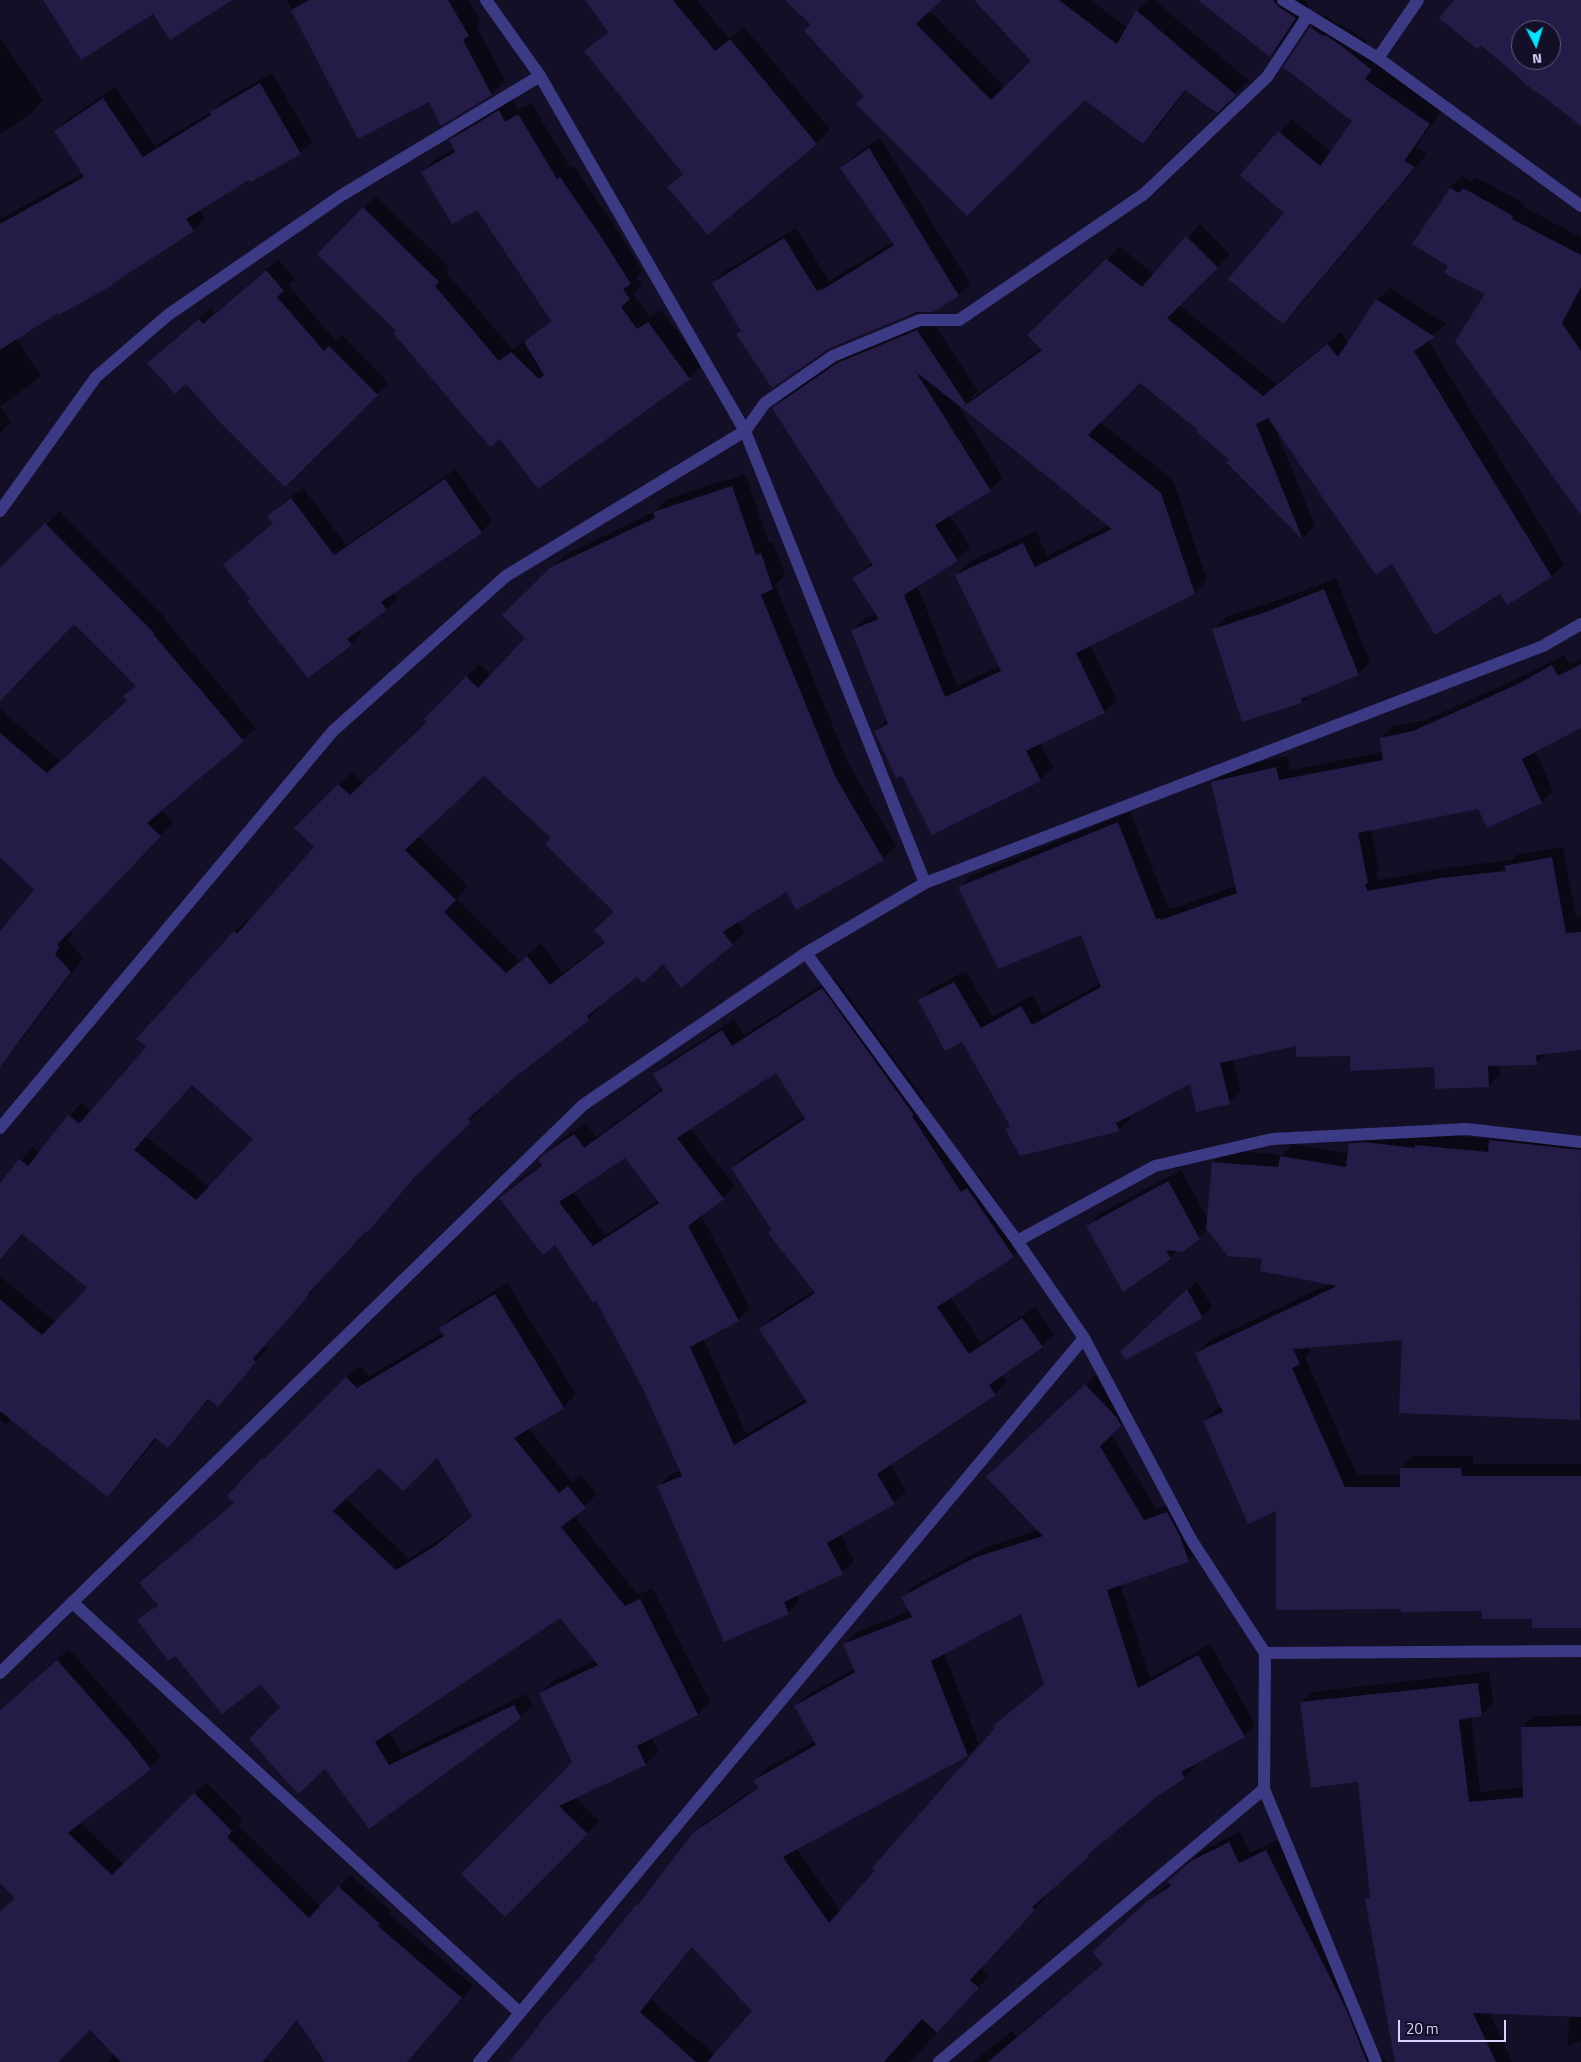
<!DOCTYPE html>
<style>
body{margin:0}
#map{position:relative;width:1581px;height:2062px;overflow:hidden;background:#130f26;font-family:"Titillium Web",sans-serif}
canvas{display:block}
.north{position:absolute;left:1511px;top:20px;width:50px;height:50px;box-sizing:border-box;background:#130f26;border:1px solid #625e7d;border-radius:50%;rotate:175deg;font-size:14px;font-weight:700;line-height:20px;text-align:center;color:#d9d4ff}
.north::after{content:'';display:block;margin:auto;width:18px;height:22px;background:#00e5ff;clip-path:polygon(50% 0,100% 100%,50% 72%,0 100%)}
.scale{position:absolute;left:1398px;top:2020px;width:108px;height:22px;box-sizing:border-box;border:2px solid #d9d4ff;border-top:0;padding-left:6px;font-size:15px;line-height:18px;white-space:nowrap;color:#d9d4ff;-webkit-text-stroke:4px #130f26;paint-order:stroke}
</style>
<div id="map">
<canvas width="1581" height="2062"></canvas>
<div class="north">N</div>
<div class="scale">20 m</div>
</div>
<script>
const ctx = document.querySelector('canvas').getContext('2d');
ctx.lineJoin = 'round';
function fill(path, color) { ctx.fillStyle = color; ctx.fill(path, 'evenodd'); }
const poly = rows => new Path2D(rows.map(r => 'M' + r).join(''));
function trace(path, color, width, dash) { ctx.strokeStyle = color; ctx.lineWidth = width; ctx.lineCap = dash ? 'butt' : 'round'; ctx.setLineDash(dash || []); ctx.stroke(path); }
fill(poly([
 [287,0,469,0,481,22,477,27,505,81,491,94,430,100,359,137],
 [586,0,697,0,729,39,744,27,830,129,817,143,708,233,669,187,684,173,586,51,608,31],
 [787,0,939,0,929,10,1005,87,1032,61,976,0,1090,0,1128,28,1137,11,1148,0,1154,0,1248,80,1217,112,1186,90,1157,129,1143,142,1085,99,967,214,866,95,812,25],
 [1200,0,1303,0,1309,4,1284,42,1270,55],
 [1324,15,1337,24,1339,23,1352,31,1368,43,1363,52,1442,110,1416,147,1427,154,1296,310,1283,323,1286,213,1241,175,1292,119,1331,152,1354,120,1285,67,1311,28],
 [0,38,43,100,29,115,0,134],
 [272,73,312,142,300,153,250,178,199,209,205,219,193,230,118,279,112,284,58,311,16,339,41,375,29,386,0,406,11,422,0,433,0,215,2,218,84,173,55,131,67,120,115,87,155,146,214,110,223,101],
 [512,98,518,110,531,103,570,167,573,165,614,225,642,271,636,277,642,285,633,294,650,317,661,310,702,365,689,378,539,488,501,437,319,254,376,196,450,268,446,272,513,350,524,340,526,342,552,319,477,208,422,173,435,160,455,148,450,140,463,128],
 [880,138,970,284,959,295,933,311,738,334,742,330,713,283,724,272,796,228,829,281,894,242,842,168,853,157],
 [1462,176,1471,181,1475,177,1524,203,1523,207,1581,237,1581,513,1487,293,1450,266,1450,188],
 [1200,224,1230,255,1179,305,1276,384,1341,332,1349,343,1377,300,1390,288,1446,324,1428,340,1564,564,1552,576,1501,593,1392,563,1275,428,1315,526,1303,538,1228,462,1231,459,1199,430,1140,382,1100,422,1173,480,1207,580,1194,593,1090,645,1117,700,1104,712,1040,743,1053,767,1040,780,903,774,875,731,887,719,852,631,865,618,876,614,854,578,873,562,774,408,787,395,851,351,930,318,978,391,971,398,972,399,1042,348,1041,323,1120,247,1154,274],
 [968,401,969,402,964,408,1109,525,1047,556,1036,531,969,562,957,575,1000,666,957,686,917,585,957,560,970,547,949,515,990,490,1003,478,956,402,962,407],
 [278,259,295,279,288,285,336,341,342,335,388,383,285,485,187,383,149,363,211,308,215,313],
 [456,469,492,521,481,532,393,593,397,598,386,609,359,629,362,633,351,644,308,677,251,598,224,565,274,522,269,516,280,505,303,488,346,545],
 [745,474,769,543,773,541,785,575,775,585,848,763,896,846,883,859,786,890,737,922,745,932,732,944,663,963,637,975,600,1004,601,1006,588,1019,514,1076,480,1106,482,1108,428,1163,380,1218,368,1231,366,1229,320,1280,321,1281,265,1345,268,1348,218,1405,210,1398,168,1447,157,1438,121,1482,108,1495,12,1419,6,1425,0,1419,0,1276,55,1322,89,1288,23,1234,0,1261,0,1185,33,1147,40,1153,83,1129,84,1127,70,1115,82,1103,92,1111,147,1047,235,932,247,919,250,921,315,847,296,828,352,772,364,783,429,722,426,719,479,664,491,675,527,638,504,615,565,555,654,512,667,499],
 [484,774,553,838,615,911,595,930,605,941,563,973,541,944,520,961,456,899,468,886,418,836],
 [193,1084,254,1139,210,1187,146,1137],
 [59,511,166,619,165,620,256,728,160,810,173,822,69,931,72,934,67,940,83,958,20,1042,8,1055,0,1049,0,933,36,890,0,855,0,709,60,761,128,700,125,696,137,685,74,622,0,700,0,583,11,559],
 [1336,578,1370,662,1358,674,1310,694,1302,702,1243,720,1214,629,1226,617,1279,600],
 [1564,655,1570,665,1581,659,1581,726,1535,751,1553,791,1541,802,1479,807,1371,829,1379,870,1376,873,1378,880,1453,867,1512,860,1517,855,1563,847,1576,918,1581,916,1581,1049,1548,1052,1536,1063,1499,1065,1500,1074,1488,1086,1435,1066,1351,1055,1297,1044,1233,1060,1241,1091,1229,1102,1191,1082,1129,1115,1131,1118,1120,1130,1021,1154,1006,1129,1010,1125,963,1040,920,1001,931,989,966,971,992,1017,1033,995,1043,1015,1101,983,1082,933,959,888,971,876,1130,812,1168,908,1171,907,1172,909,1236,886,1212,783,1224,771,1287,756,1290,770,1383,752,1380,738,1391,727,1426,720,1531,672],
 [834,977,926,1102,924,1103,973,1180,979,1176,1025,1244,1013,1256,950,1297,981,1343,1035,1307,1054,1334,1042,1346,1002,1374,1007,1382,995,1394,890,1464,906,1491,894,1503,841,1534,854,1561,842,1573,797,1594,800,1601,788,1613,658,1487,670,1475,681,1470,645,1390,597,1300,555,1243,501,1198,513,1186,542,1163,540,1160,557,1143,586,1123,596,1137,663,1088,655,1075,667,1063,734,1019,744,1035],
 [776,1072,805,1116,744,1156,732,1168,815,1290,773,1317,761,1329,807,1398,746,1434,703,1338,738,1320,750,1308,701,1215,723,1198,735,1186,690,1128],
 [625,1157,658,1200,605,1235,573,1192],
 [1502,1128,1581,1137,1581,1418,1564,1418,1403,1339,1309,1347,1311,1351,1305,1357,1357,1475,1401,1475,1401,1468,1413,1456,1473,1456,1473,1464,1581,1464,1581,1627,1484,1610,1402,1608,1277,1509,1204,1421,1216,1409,1222,1406,1196,1353,1209,1341,1331,1283,1264,1258,1208,1229,1199,1238,1178,1250,1170,1258,1088,1226,1100,1213,1181,1170,1208,1219,1213,1162,1226,1150,1283,1155,1293,1144,1349,1154,1350,1144,1362,1131,1429,1133,1491,1139],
 [1197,1281,1212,1307,1202,1317,1126,1358,1131,1342],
 [507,1283,576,1394,564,1407,528,1428,572,1482,581,1475,597,1494,574,1516,638,1595,652,1588,710,1702,698,1714,651,1737,658,1752,646,1764,575,1797,599,1821,505,1916,574,1762,541,1693,553,1681,596,1660,560,1616,389,1731,402,1754,526,1694,533,1705,520,1717,369,1827,282,1707,260,1683,175,1654,139,1621,158,1603,140,1583,235,1502,263,1459,359,1366,370,1376,444,1332,441,1328,453,1316],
 [437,1456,472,1515,448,1534,409,1559,345,1498,379,1466],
 [1097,1374,1129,1406,1132,1413,1111,1434,1156,1509,1179,1501,1192,1525,1200,1549,1188,1561,1120,1584,1150,1678,1210,1644,1255,1724,1244,1736,1194,1763,1196,1766,1185,1777,1157,1795,1043,1896,1045,1898,980,1967,989,1976,910,2062,511,2062,597,1958,596,1957,646,1897,694,1834,706,1822,759,1786,755,1780,767,1768,815,1741,796,1706,807,1695,854,1669,845,1644,856,1632,911,1611,903,1597,915,1585,989,1546,1039,1530,999,1465],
 [1022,1612,1045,1683,1007,1715,841,1912,796,1848,968,1755,979,1744,944,1653],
 [693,1946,754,2011,716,2054,692,2036,651,2000],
 [69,1649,140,1730,161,1757,150,1768,80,1822,124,1865,206,1783,243,1819,237,1824,321,1907,350,1875,391,1911,389,1914,473,1986,428,2037,397,2062,327,2062,298,2019,266,2059,270,2062,108,2062,157,1990,141,1977,56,2062,0,2062,0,1913,16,1898,0,1881,0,1710],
 [1489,1672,1493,1704,1481,1715,1471,1717,1480,1792,1524,1787,1523,1727,1534,1716,1581,1715,1581,2040,1568,2046,1569,2015,1489,2012,1512,2062,1396,2062,1367,1900,1371,1895,1359,1781,1301,1703,1313,1692],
 [1240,1832,1250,1853,1277,1840,1356,1998,1379,2054,1388,2062,973,2062,1012,2031,1016,2037,1104,1963,1104,1942,1159,1891,1171,1883,1169,1881,1180,1870,1203,1850]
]), '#0007');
fill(poly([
 [43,0,232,0,170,40,153,14,81,60],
 [309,0,448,0,469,36,463,40,492,95,441,126,429,102,358,139,291,10],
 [585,0,673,0,715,51,730,39,817,144,708,235,667,187,683,174,584,51,608,32],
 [785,0,942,0,916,24,991,100,1031,61,974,0,1059,0,1117,44,1136,10,1236,95,1217,113,1185,90,1143,144,1085,100,967,216,856,104,864,96,804,31,811,25],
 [1198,0,1273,0,1279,7,1296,18,1270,57],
 [1454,0,1581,0,1581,126,1536,91,1535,92,1481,45,1477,49,1439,18],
 [1521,30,1551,30,1551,60,1521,60],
 [1310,27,1323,36,1325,35,1339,44,1372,70,1365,79,1430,124,1404,161,1415,167,1283,324,1228,279,1284,213,1240,175,1278,131,1320,166,1352,121,1283,67],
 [260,83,301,154,251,182,249,180,186,219,194,231,112,284,113,285,59,315,58,313,0,350,0,224,84,177,54,131,103,98,143,157,211,115,210,112],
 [499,110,505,122,518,114,557,179,560,177,602,238,631,284,623,289,630,299,621,307,637,329,648,322,690,379,538,489,500,439,490,447,393,333,396,331,317,254,363,207,439,282,435,286,499,361,511,352,539,379,544,375,524,342,551,321,477,210,452,224,421,172,455,152,449,140],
 [869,148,959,296,933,312,917,312,830,348,772,388,736,334,741,331,712,283,784,238,817,291,821,289,822,290,894,245,840,168],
 [1450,188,1459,193,1463,188,1513,216,1512,219,1581,255,1581,287,1562,323,1581,351,1581,515,1455,341,1485,294,1444,273,1448,266,1412,244],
 [1186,236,1218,268,1167,318,1263,396,1327,344,1338,357,1376,299,1435,337,1414,351,1552,577,1507,605,1500,594,1435,635,1392,564,1376,575,1268,418,1256,424,1303,540,1226,462,1229,460,1196,431,1198,430,1140,383,1088,435,1161,493,1195,594,1076,653,1105,713,1026,751,1041,781,932,835,902,776,896,778,874,731,888,724,851,630,879,619,852,578,873,565,772,408,837,363,917,330,966,404,962,408,916,372,991,491,935,525,958,561,904,595,945,697,1001,671,955,575,1023,543,1035,567,1112,529,962,408,1042,350,1027,335,1106,259,1142,287],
 [266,270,284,291,277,297,324,351,329,346,378,395,285,487,216,418,186,384,175,394,147,363,199,319,203,324],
 [445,479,482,533,381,602,387,610,347,639,352,645,308,678,247,601,250,599,223,565,273,523,267,516,291,498,334,555],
 [732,486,756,555,761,553,773,589,761,595,835,776,884,860,796,910,786,892,723,932,733,945,681,988,663,964,643,983,637,977,587,1016,589,1020,515,1077,468,1119,471,1122,415,1177,368,1232,366,1231,308,1294,309,1295,253,1359,256,1362,218,1407,208,1399,168,1448,155,1438,108,1497,0,1411,0,1299,42,1335,87,1288,22,1234,0,1260,0,1183,19,1159,28,1166,68,1115,79,1124,146,1047,136,1039,234,931,237,934,314,847,294,828,338,784,350,795,427,722,424,719,466,676,478,688,525,638,502,615,551,567,655,518,653,512],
 [484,776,551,838,545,844,614,912,594,930,605,942,550,985,527,956,506,973,444,912,456,900,405,850],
 [192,1085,253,1139,196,1200,134,1150],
 [45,523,154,633,153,634,244,741,147,823,161,836,57,945,60,947,55,954,71,972,0,1067,0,931,34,890,0,857,0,733,47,773,127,701,123,696,136,686,74,624,0,701,0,568],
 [1324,589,1359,675,1301,699,1302,703,1242,722,1212,629,1266,612],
 [1581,664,1581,728,1522,759,1542,803,1487,828,1478,809,1358,833,1368,883,1365,884,1367,891,1440,878,1506,871,1504,866,1552,857,1566,933,1581,932,1581,1050,1536,1055,1537,1065,1488,1066,1489,1087,1435,1089,1434,1067,1350,1071,1350,1056,1296,1057,1296,1046,1220,1063,1230,1104,1196,1112,1190,1084,1116,1123,1120,1131,1020,1156,1005,1129,1010,1126,962,1042,945,1051,918,1000,954,982,981,1028,1021,1006,1032,1025,1101,987,1081,935,998,969,958,887,1118,822,1156,919,1160,918,1161,920,1237,893,1211,782,1276,767,1279,780,1383,760,1379,738,1413,731,1518,684,1552,665,1558,676],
 [822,988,914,1115,912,1116,961,1192,967,1188,1014,1257,937,1307,969,1354,1022,1318,1043,1347,989,1385,996,1395,877,1474,895,1504,827,1543,843,1574,784,1602,789,1614,724,1642,657,1486,682,1476,644,1391,596,1301,593,1303,555,1245,543,1255,499,1198,542,1165,538,1160,544,1154,574,1134,584,1148,663,1090,653,1074,722,1030,732,1046],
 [776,1073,805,1119,731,1168,772,1230,768,1233,815,1293,759,1329,807,1402,734,1445,690,1347,739,1321,688,1226,724,1199,677,1138],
 [625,1158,659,1203,593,1246,559,1202],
 [1489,1140,1581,1150,1580,1420,1399,1413,1402,1340,1293,1349,1300,1364,1292,1368,1345,1487,1400,1487,1400,1468,1461,1468,1462,1476,1581,1476,1581,1628,1532,1628,1532,1619,1482,1619,1482,1611,1401,1612,1401,1609,1276,1610,1276,1511,1248,1524,1203,1421,1223,1412,1195,1353,1337,1286,1260,1271,1262,1259,1228,1256,1206,1229,1212,1162,1278,1167,1280,1156,1346,1167,1349,1143,1364,1142,1415,1148,1415,1145,1488,1152],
 [1168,1181,1200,1239,1182,1252,1166,1250,1171,1259,1123,1292,1086,1226],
 [1187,1289,1203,1318,1126,1360,1120,1352],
 [495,1294,564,1408,514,1438,559,1493,568,1486,586,1508,561,1527,625,1606,640,1599,698,1715,637,1746,646,1765,559,1806,588,1834,505,1917,461,1874,572,1762,539,1693,598,1665,560,1618,375,1742,389,1765,514,1705,521,1718,369,1829,325,1769,298,1794,249,1739,280,1707,260,1685,222,1714,175,1656,168,1661,137,1620,158,1605,139,1583,234,1503,227,1496,262,1458,264,1459,346,1377,357,1388,444,1336,439,1328],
 [437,1458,472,1516,435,1546,396,1570,333,1511,379,1468,403,1491],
 [1085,1384,1117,1418,1121,1426,1100,1446,1144,1520,1167,1512,1180,1536,1189,1562,1107,1590,1138,1688,1198,1655,1245,1737,1181,1772,1185,1778,1158,1796,1088,1855,1089,1857,1032,1907,1035,1910,970,1980,979,1988,937,2033,922,2019,884,2062,707,2062,752,2011,692,1947,640,2012,696,2062,509,2062,540,2024,539,2023,596,1958,594,1957,636,1905,637,1906,693,1833,758,1788,754,1780,816,1745,794,1706,855,1672,843,1644,912,1617,901,1597,976,1557,1043,1536,986,1477],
 [1021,1614,1044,1684,993,1726,995,1728,872,1868,875,1870,829,1923,783,1857,968,1756,931,1661],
 [57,1660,129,1741,151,1769,68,1833,112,1875,194,1793,232,1831,227,1837,309,1918,338,1886,380,1924,378,1926,462,1998,407,2062,325,2062,297,2020,263,2062,121,2062,90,2030,58,2062,0,2062,0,1912,15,1898,0,1883,0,1710],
 [1478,1683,1482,1716,1459,1720,1469,1802,1523,1797,1521,1727,1581,1726,1581,2017,1473,2013,1496,2062,1395,2062,1365,1899,1370,1898,1358,1782,1311,1788,1300,1702],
 [1229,1842,1239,1863,1266,1850,1346,2009,1367,2062,988,2062,1103,1964,1092,1952,1147,1901,1171,1886,1168,1881,1191,1861]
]), '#241b47');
trace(poly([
 [486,0,540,76,745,431,925,883],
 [1283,0,1378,58,1581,206],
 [1378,58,1418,0],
 [0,511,96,377,168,315,342,195,540,76],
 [806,953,1017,1241,1084,1338,1192,1541,1265,1653,1264,1789,1376,2062],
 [0,1128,333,731,506,576,745,431,765,403,833,356,920,320,959,320,1144,194,1267,77,1308,15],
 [1017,1241,1155,1166,1272,1139,1467,1129,1581,1142],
 [72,1602,519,2012],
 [1265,1653,1581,1651],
 [0,1673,583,1105,806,953,925,883,1543,646,1581,624],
 [479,2062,1084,1338],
 [939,2062,1264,1789]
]), '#3d3a85', 12);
</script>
